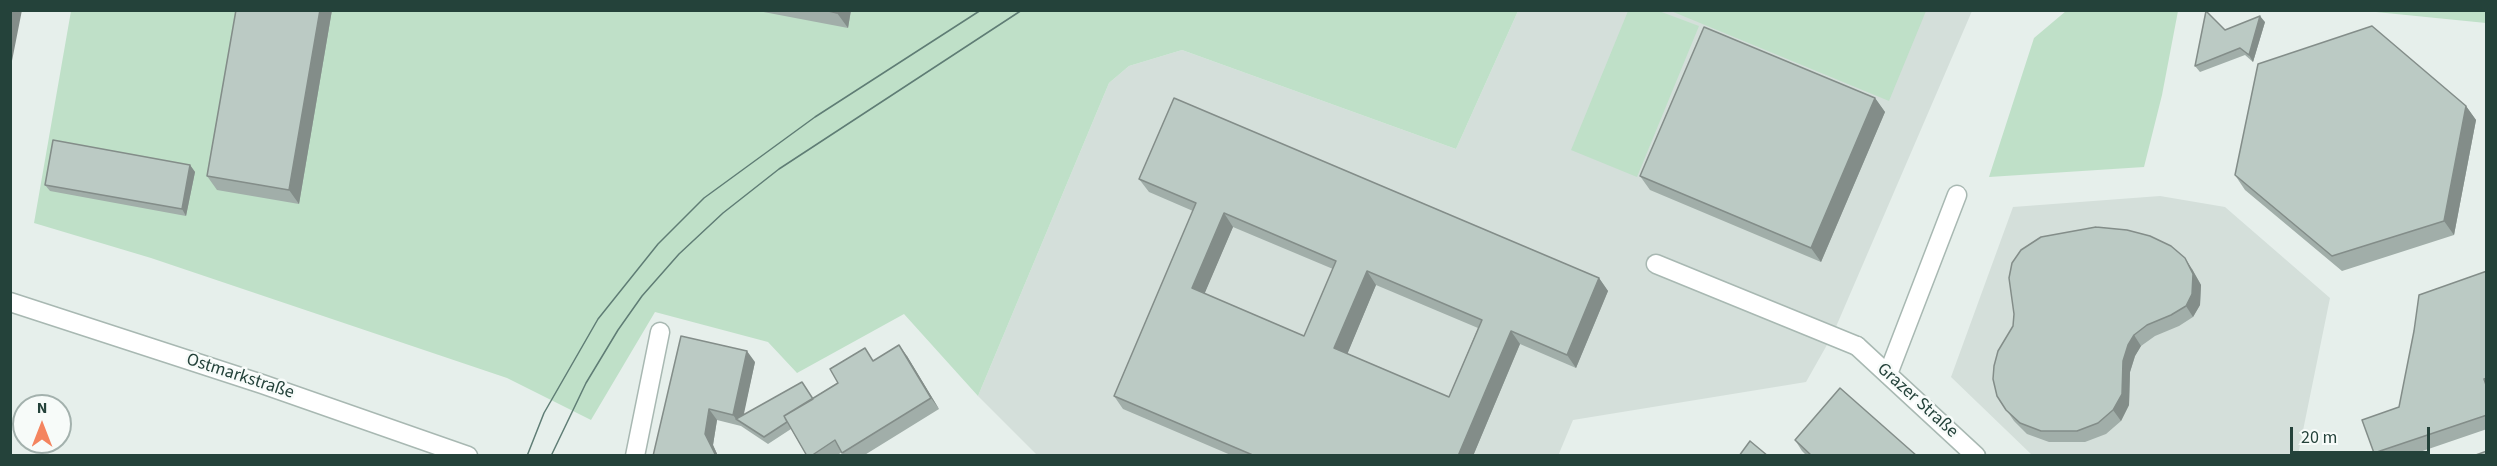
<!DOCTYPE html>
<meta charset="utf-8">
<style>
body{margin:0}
#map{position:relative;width:2497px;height:466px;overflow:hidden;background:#e6efeb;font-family:"Source Sans 3",sans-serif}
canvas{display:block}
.frame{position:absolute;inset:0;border:12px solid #24423a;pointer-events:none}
.north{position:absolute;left:12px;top:394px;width:60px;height:60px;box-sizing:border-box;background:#f7fbf9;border:2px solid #a3b1ad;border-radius:50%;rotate:0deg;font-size:16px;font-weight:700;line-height:24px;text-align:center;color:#24423a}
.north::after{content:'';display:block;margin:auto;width:21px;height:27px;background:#f4845f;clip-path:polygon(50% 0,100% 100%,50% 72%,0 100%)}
.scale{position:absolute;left:2290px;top:427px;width:140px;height:27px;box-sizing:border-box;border:3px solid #24423a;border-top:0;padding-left:8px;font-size:18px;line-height:21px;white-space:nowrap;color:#24423a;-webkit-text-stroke:4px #f7fbf9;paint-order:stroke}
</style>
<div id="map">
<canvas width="2497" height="466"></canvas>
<div class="frame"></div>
<div class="north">N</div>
<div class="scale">20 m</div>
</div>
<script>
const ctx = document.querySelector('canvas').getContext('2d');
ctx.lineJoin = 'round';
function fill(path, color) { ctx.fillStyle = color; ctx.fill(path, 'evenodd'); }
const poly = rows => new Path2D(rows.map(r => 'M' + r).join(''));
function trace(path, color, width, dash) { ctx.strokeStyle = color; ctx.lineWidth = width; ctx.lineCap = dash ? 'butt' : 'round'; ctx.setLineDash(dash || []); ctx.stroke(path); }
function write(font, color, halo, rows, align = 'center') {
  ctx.font = font + ' "Source Sans 3",sans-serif'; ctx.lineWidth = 5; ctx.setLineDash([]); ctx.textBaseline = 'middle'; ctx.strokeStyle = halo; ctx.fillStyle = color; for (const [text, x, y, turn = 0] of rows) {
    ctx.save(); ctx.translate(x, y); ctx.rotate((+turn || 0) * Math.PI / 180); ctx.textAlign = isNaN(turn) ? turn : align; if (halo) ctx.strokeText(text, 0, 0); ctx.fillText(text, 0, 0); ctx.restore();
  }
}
fill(poly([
 [1518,11,1972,11,1832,336,1806,382,1573,420,1558,456,1037,455,978,396,1109,83,1129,66,1182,50,1456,149],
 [2160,196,2225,207,2330,298,2298,455,2032,455,1951,377,2013,207]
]), '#d4dfda');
fill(poly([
 [71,11,1518,11,1456,149,1182,50,1129,66,1109,83,978,396,904,314,797,373,768,342,655,312,591,420,507,378,151,258,34,223],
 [1628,11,1659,11,1699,26,1637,177,1571,150],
 [1671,11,1926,11,1889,101],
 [2066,11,2178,11,2162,95,2144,167,1989,177,2034,38],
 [2366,11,2486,11,2486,23]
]), '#bfe0c8');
const service = poly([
 [1656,264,1857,346],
 [1888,374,1957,195],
 [635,456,660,332]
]);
const minor = poly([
 [10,302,262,384,468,456],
 [1857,346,1976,456]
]);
trace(service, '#a8b8b2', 21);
trace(minor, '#a8b8b2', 21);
trace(service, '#fff', 18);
trace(minor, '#fff', 18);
trace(poly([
 [527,456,544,413,598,319,658,244,704,198,815,117,981,10],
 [551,456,586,383,618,330,642,296,679,254,723,213,779,169,1022,10]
]), '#5f7d75', 1.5);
fill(poly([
 [236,10,332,10,299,204,217,190,207,176],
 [753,10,851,10,848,28],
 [2265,22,2253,62,2245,55,2200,72,2195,66,2225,30],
 [1875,98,1885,112,1821,262,1650,190,1640,176],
 [2466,106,2476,120,2454,235,2342,271,2245,190,2235,175],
 [190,165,195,172,186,216,50,191,45,185],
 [1139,179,1599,278,1608,291,1576,368,1520,344,1473,456,1233,456,1123,409,1114,396,1193,211,1149,192],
 [1233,227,1333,269,1304,336,1204,294],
 [1376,285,1478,328,1449,397,1347,354],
 [2192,269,2201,285,2200,305,2193,317,2179,326,2155,336,2141,346,2135,356,2130,372,2129,405,2121,421,2106,434,2085,442,2049,442,2027,434,2014,421,1997,396],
 [2487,271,2487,429,2408,456,2375,456,2374,453,2399,407],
 [907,356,939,409,863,456,844,456,842,452,836,456,807,456,791,429,768,444,741,426,717,420,713,445,718,456,653,456,755,362,743,415,813,398,874,360],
 [1795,440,1917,456,1807,456,1802,451]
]), '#a1aea9');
fill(poly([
 [10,10,22,10,10,71],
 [320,10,332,10,299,204,289,190],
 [838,10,851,10,848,28,837,13],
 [2260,16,2265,22,2253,62,2249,55],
 [1875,98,1885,112,1821,262,1811,248],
 [2466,106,2476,120,2454,235,2444,221],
 [190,165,195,172,186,216,182,209],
 [1224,213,1233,227,1201,302,1192,288],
 [2185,258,2192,269,2201,285,2200,305,2193,317,2186,306],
 [1367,271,1376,285,1344,362,1334,348],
 [1599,278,1608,291,1576,368,1567,355],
 [1511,331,1520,344,1473,456,1458,456],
 [2134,335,2141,346,2135,356,2130,372,2129,405,2121,421,2113,410,2123,361,2128,345],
 [899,345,907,356,939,409,931,398],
 [747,351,755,362,742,423,736,419,733,415],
 [709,409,717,420,713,445,718,456,716,456,705,434]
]), '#838d89');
const building = poly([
 [236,10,320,10,289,190,207,176,236,10],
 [824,10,838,10,837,13,824,10],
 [2206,11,2225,30,2260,16,2249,55,2240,48,2195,66,2206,11],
 [2372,26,2466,106,2444,221,2332,256,2235,175,2258,64,2372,26],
 [1704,27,1875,98,1811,248,1640,176,1704,27],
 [1174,98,1599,278,1567,355,1511,331,1458,456,1255,456,1114,396,1196,203,1139,179,1174,98],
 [1224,213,1336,261,1304,336,1192,288,1224,213],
 [1367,271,1482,320,1449,397,1334,348,1367,271],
 [53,140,190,165,182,209,45,185,53,140],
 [2096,227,2127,230,2150,236,2171,246,2185,258,2193,274,2192,294,2186,306,2171,315,2147,325,2134,335,2128,345,2123,361,2122,394,2113,410,2098,423,2077,431,2041,431,2020,423,2006,410,1997,396,1993,379,1994,366,1998,351,2013,326,2014,314,2009,278,2012,263,2021,250,2041,237,2096,227],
 [2487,271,2487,378,2484,379,2487,388,2487,415,2374,453,2362,420,2399,407,2414,331,2419,295,2487,271],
 [681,336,747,351,733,415,709,409,705,434,716,456,653,456,681,336],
 [899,345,931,398,842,453,835,440,811,456,807,456,784,416,838,383,830,369,865,348,873,361,899,345],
 [802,382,813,399,784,416,787,422,764,437,736,419,802,382],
 [1840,388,1917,456,1812,456,1795,440,1840,388],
 [1750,441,1768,456,1739,456,1750,441],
 [2487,451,2487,456,2473,456,2487,451]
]);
fill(building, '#bbcac4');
trace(building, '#838d89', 1.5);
write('18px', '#24423a', '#f7fbf9', [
 ["Ostmarkstraße",240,377,18],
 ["Grazer Straße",1917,401,42]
]);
</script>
